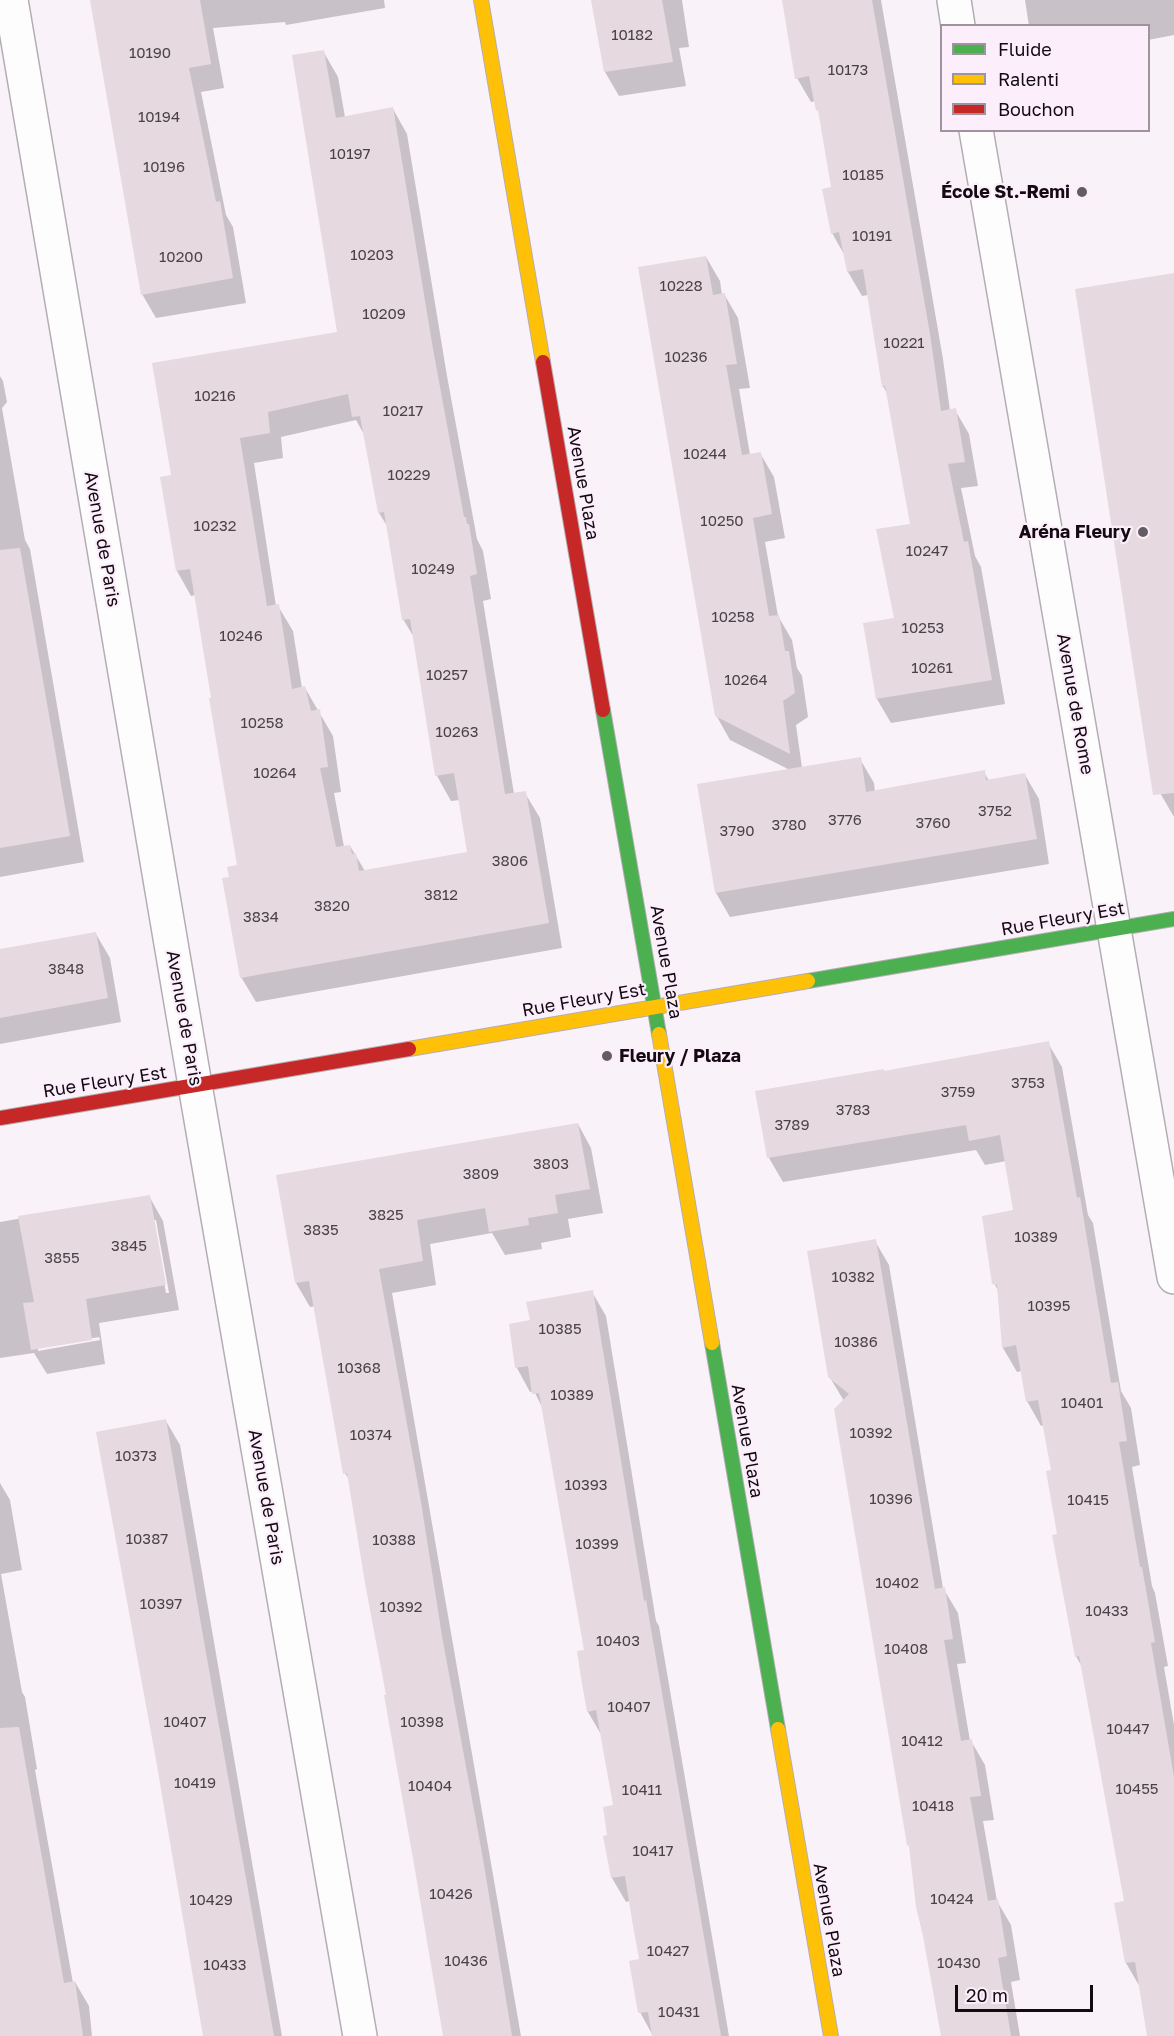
<!DOCTYPE html>
<meta charset="utf-8">
<style>
body{margin:0}
#map{position:relative;width:1174px;height:2036px;overflow:hidden;background:#faf2f9;font-family:"Golos Text",sans-serif}
canvas{display:block}
.legend{position:absolute;left:940px;top:24px;width:210px;height:108px;box-sizing:border-box;background:#fdeefc;border:2px solid #9f939e;margin:0;padding:8px 10px;list-style:none;font-size:18px;color:#130b12}
.legend li{display:flex;align-items:center;gap:12px;height:30px}
.legend b{width:30px;border:2px solid #9f939e}
.scale{position:absolute;left:955px;top:1985px;width:138px;height:27px;box-sizing:border-box;border:3px solid #130b12;border-top:0;padding-left:8px;font-size:18px;line-height:21px;white-space:nowrap;color:#130b12;-webkit-text-stroke:4px #fdeefc;paint-order:stroke}
</style>
<div id="map">
<canvas width="1174" height="2036"></canvas>
<ul class="legend">
<li><b style="height:8px;background:#4caf50"></b>Fluide</li>
<li><b style="height:8px;background:#ffc107"></b>Ralenti</li>
<li><b style="height:8px;background:#c62828"></b>Bouchon</li>
</ul>
<div class="scale">20 m</div>
</div>
<script>
const ctx = document.querySelector('canvas').getContext('2d');
ctx.lineJoin = 'round';
function fill(path, color) { ctx.fillStyle = color; ctx.fill(path, 'evenodd'); }
const poly = rows => new Path2D(rows.map(r => 'M' + r).join(''));
function trace(path, color, width, dash) { ctx.strokeStyle = color; ctx.lineWidth = width; ctx.lineCap = dash ? 'butt' : 'round'; ctx.setLineDash(dash || []); ctx.stroke(path); }
function write(font, color, halo, rows, align = 'center') {
  ctx.font = font + ' "Golos Text",sans-serif'; ctx.lineWidth = 4.5; ctx.setLineDash([]); ctx.textBaseline = 'middle'; ctx.strokeStyle = halo; ctx.fillStyle = color; for (const [text, x, y, turn = 0] of rows) {
    ctx.save(); ctx.translate(x, y); ctx.rotate((+turn || 0) * Math.PI / 180); ctx.textAlign = isNaN(turn) ? turn : align; if (halo) ctx.strokeText(text, 0, 0); ctx.fillText(text, 0, 0); ctx.restore();
  }
}
fill(poly([
 [97,0,384,0,385,8,286,25,285,22,213,28,224,88,201,92,226,215,233,227,246,303,156,318,142,294],
 [593,0,682,0,689,47,679,48,686,86,619,96,605,72],
 [802,0,881,0,943,359,950,411,955,410,969,434,978,486,961,488,975,556,981,567,1005,704,891,723,877,699,864,624,896,619,911,525,888,395,883,386,868,295,862,296,848,272,845,256,832,233,833,189,820,116,816,101,811,102,797,78],
 [1025,0,1174,0,1174,35,1148,40,1148,26,1029,26],
 [323,51,338,77,345,117,393,109,407,134,447,376,477,539,483,551,491,599,483,601,514,794,525,793,540,818,562,948,256,1002,241,977,231,878,239,866,196,595,191,596,177,571,173,476,339,333],
 [356,420,366,438,379,513,389,529,403,619,415,639,437,776,451,801,460,800,469,854,365,871,350,846,344,847,334,793,341,792,333,736,305,688,302,688,293,631,278,606,276,606,254,463,283,458,281,437],
 [706,257,720,281,722,295,724,294,738,318,750,388,739,389,750,455,760,453,774,477,785,538,765,542,778,616,792,640,797,668,802,676,808,717,796,725,802,768,860,759,874,783,875,792,984,772,989,781,1025,775,1039,799,1049,864,730,917,716,893,790,770,730,740,716,715],
 [1174,274,1174,817,1152,779],
 [0,376,3,381,7,402,2,408,25,540,30,549,84,862,0,877],
 [96,934,110,958,121,1022,0,1044,0,951],
 [1048,1043,1062,1067,1088,1215,1093,1223,1121,1391,1131,1408,1140,1465,1132,1467,1152,1586,1155,1593,1168,1666,1164,1667,1174,1725,1174,2036,1148,2036,1140,1987,1126,1963,1126,1903,1083,1669,1076,1656,1058,1536,1052,1471,1044,1425,1041,1426,1027,1401,1022,1371,1017,1372,1003,1348,999,1292,994,1283,1015,1211,1006,1161,985,1165,976,1150,783,1182,769,1158,884,1072],
 [578,1124,591,1148,603,1213,568,1219,571,1237,541,1243,542,1249,505,1255,492,1233,430,1244,436,1285,392,1293,521,2036,445,2036,350,1481,345,1473,315,1306,310,1307,296,1283],
 [149,1196,163,1221,179,1310,99,1323,105,1364,47,1374,34,1353,0,1358,0,1222],
 [153,1220,156,1220,169,1293,166,1293],
 [99,1337,100,1340,38,1351,38,1348],
 [875,1241,889,1265,943,1588,958,1613,966,1663,957,1664,970,1741,971,1741,985,1765,994,1820,983,1821,997,1901,1011,1925,1020,1980,1011,1982,1020,2036,943,2036,911,1848,844,1401,829,1376],
 [592,1292,606,1316,656,1621,659,1626,729,2036,653,2036,640,2012,640,1961,630,1901,626,1902,612,1878,609,1836,614,1806,602,1736,588,1712,578,1653,586,1652,544,1411,534,1391,530,1392,517,1368,531,1321],
 [166,1421,180,1445,282,2036,205,2036],
 [0,1483,10,1500,22,1570,1,1574,22,1692,25,1697,37,1769,35,1770,73,1983,75,1982,89,2006,92,2036,0,2036]
]), '#0003');
fill(poly([
 [90,0,200,0,211,64,189,68,216,202,220,201,233,278,141,295],
 [591,0,662,0,673,62,604,72],
 [782,0,872,0,930,334,941,411,956,408,965,462,948,464,964,542,968,541,992,680,876,699,863,623,894,618,876,529,910,524,885,386,882,387,863,269,847,272,839,232,831,234,822,189,831,187,818,110,816,111,809,76,795,79],
 [324,50,336,118,393,107,433,349,464,517,466,517,467,524,469,524,477,574,470,576,505,794,526,791,549,923,240,978,222,878,229,877,227,867,237,865,209,698,211,698,190,569,176,571,160,477,171,475,152,363,337,332,292,55],
 [348,394,352,417,360,416,378,513,384,512,402,620,410,619,435,776,454,773,467,852,359,871,356,853,352,854,350,845,336,847,320,768,328,767,320,709,311,711,305,686,292,689,279,604,267,606,240,438,270,433,268,412],
 [706,256,713,295,725,293,737,364,726,365,742,455,761,452,772,514,753,518,769,616,779,615,785,651,789,651,795,693,783,701,790,754,715,716,638,267],
 [1174,273,1174,793,1153,795,1075,289],
 [20,548,70,836,0,848,0,550],
 [861,757,866,792,985,770,986,780,1025,773,1037,839,715,893,697,784],
 [96,932,108,998,0,1018,0,949],
 [1049,1041,1077,1198,1080,1197,1111,1383,1118,1382,1127,1441,1119,1442,1140,1567,1142,1567,1155,1642,1151,1643,1174,1777,1174,2036,1147,2036,1135,1962,1125,1963,1114,1903,1124,1901,1079,1656,1075,1657,1052,1535,1057,1534,1046,1471,1051,1470,1038,1400,1026,1402,1016,1345,1002,1348,997,1285,992,1284,982,1216,1013,1210,1000,1135,969,1141,966,1125,767,1158,755,1091,884,1069,884,1071],
 [578,1123,590,1189,555,1195,558,1213,528,1218,529,1225,489,1232,485,1208,417,1220,423,1261,379,1269,421,1502,442,1636,483,1859,512,2036,443,2036,415,1870,384,1695,386,1695,365,1583,347,1473,343,1474,309,1281,295,1283,276,1175],
 [150,1195,166,1285,86,1299,92,1340,31,1350,23,1303,34,1302,18,1216],
 [876,1239,935,1589,945,1587,953,1639,944,1640,961,1741,972,1739,981,1796,970,1797,988,1901,998,1899,1007,1956,998,1958,1011,2036,941,2036,923,1936,916,1907,909,1846,907,1845,834,1409,849,1394,828,1377,807,1251],
 [593,1290,644,1601,646,1600,721,2036,652,2036,648,2012,638,2013,629,1961,639,1959,632,1920,625,1876,611,1878,603,1836,607,1835,603,1807,613,1805,596,1710,587,1712,581,1678,577,1651,584,1650,539,1393,532,1394,528,1366,515,1368,509,1324,530,1320,526,1302],
 [166,1419,203,1636,274,2036,203,2036,156,1760,96,1432],
 [19,1727,64,1983,75,1981,83,2036,0,2036,0,1728]
]), '#e6d9e0');
const street = poly([
 [11,0,195,1085,360,2036],
 [954,0,958,26],
 [976,130,1174,1277]
]);
const fast = poly([
 [603,710,659,1034],
 [808,981,1174,919],
 [712,1343,778,1729]
]);
const slow = poly([
 [481,0,543,362],
 [659,1034,712,1343],
 [409,1049,808,981],
 [778,1729,831,2036]
]);
const jam = poly([
 [543,362,603,710],
 [0,1118,409,1049]
]);
trace(street, '#b5adb4', 36);
trace(fast, '#b5adb4', 16);
trace(slow, '#b5adb4', 16);
trace(jam, '#b5adb4', 16);
trace(street, '#fefdfe', 33);
trace(fast, '#4caf50', 14);
trace(slow, '#ffc107', 14);
trace(jam, '#c62828', 14);
for (const [x, y, r, color] of [
 [1082,192,6,"#645c63"],
 [1143,532,6,"#645c63"],
 [607,1056,6,"#645c63"]
]) { const dot = new Path2D(); dot.arc(x, y, r, 0, 2 * Math.PI); ctx.fillStyle = color; ctx.fill(dot); trace(dot, '#fdeefc', 2); }
write('15px', '#4b4249', null, [
 ["10182",632,35],
 ["10190",150,53],
 ["10173",848,70],
 ["10194",159,117],
 ["10197",350,154],
 ["10196",164,167],
 ["10185",863,175],
 ["10191",872,236],
 ["10203",372,255],
 ["10200",181,257],
 ["10228",681,286],
 ["10209",384,314],
 ["10221",904,343],
 ["10236",686,357],
 ["10216",215,396],
 ["10217",403,411],
 ["10244",705,454],
 ["10229",409,475],
 ["10250",722,521],
 ["10232",215,526],
 ["10247",927,551],
 ["10249",433,569],
 ["10258",733,617],
 ["10253",923,628],
 ["10246",241,636],
 ["10261",932,668],
 ["10257",447,675],
 ["10264",746,680],
 ["10258",262,723],
 ["10263",457,732],
 ["10264",275,773],
 ["3752",995,811],
 ["3776",845,820],
 ["3760",933,823],
 ["3780",789,825],
 ["3790",737,831],
 ["3806",510,861],
 ["3812",441,895],
 ["3820",332,906],
 ["3834",261,917],
 ["3848",66,969],
 ["3753",1028,1083],
 ["3759",958,1092],
 ["3783",853,1110],
 ["3789",792,1125],
 ["3803",551,1164],
 ["3809",481,1174],
 ["3825",386,1215],
 ["3835",321,1230],
 ["10389",1036,1237],
 ["3845",129,1246],
 ["3855",62,1258],
 ["10382",853,1277],
 ["10395",1049,1306],
 ["10385",560,1329],
 ["10386",856,1342],
 ["10368",359,1368],
 ["10389",572,1395],
 ["10401",1082,1403],
 ["10392",871,1433],
 ["10374",371,1435],
 ["10373",136,1456],
 ["10393",586,1485],
 ["10396",891,1499],
 ["10415",1088,1500],
 ["10387",147,1539],
 ["10388",394,1540],
 ["10399",597,1544],
 ["10402",897,1583],
 ["10397",161,1604],
 ["10392",401,1607],
 ["10433",1107,1611],
 ["10403",618,1641],
 ["10408",906,1649],
 ["10407",629,1707],
 ["10407",185,1722],
 ["10398",422,1722],
 ["10447",1128,1729],
 ["10412",922,1741],
 ["10419",195,1783],
 ["10404",430,1786],
 ["10455",1137,1789],
 ["10411",642,1790],
 ["10418",933,1806],
 ["10417",653,1851],
 ["10426",451,1894],
 ["10424",952,1899],
 ["10429",211,1900],
 ["10427",668,1951],
 ["10436",466,1961],
 ["10430",959,1963],
 ["10433",225,1965],
 ["10431",679,2012]
]);
write('bold 18px', '#130b12', '#fdeefc', [
 ["École St.-Remi",1070,192],
 ["Aréna Fleury",1131,532],
 ["Fleury / Plaza",619,1056,"left"]
], 'right');
write('18px', '#130b12', '#fdeefc', [
 ["Avenue Plaza",583,483,80],
 ["Avenue de Paris",102,539,80],
 ["Avenue de Rome",1075,704,80],
 ["Rue Fleury Est",1063,919,-10],
 ["Avenue Plaza",666,962,80],
 ["Rue Fleury Est",584,1000,-10],
 ["Avenue de Paris",184,1018,80],
 ["Rue Fleury Est",105,1082,-9],
 ["Avenue Plaza",747,1441,80],
 ["Avenue de Paris",266,1497,80],
 ["Avenue Plaza",829,1920,80]
]);
</script>
